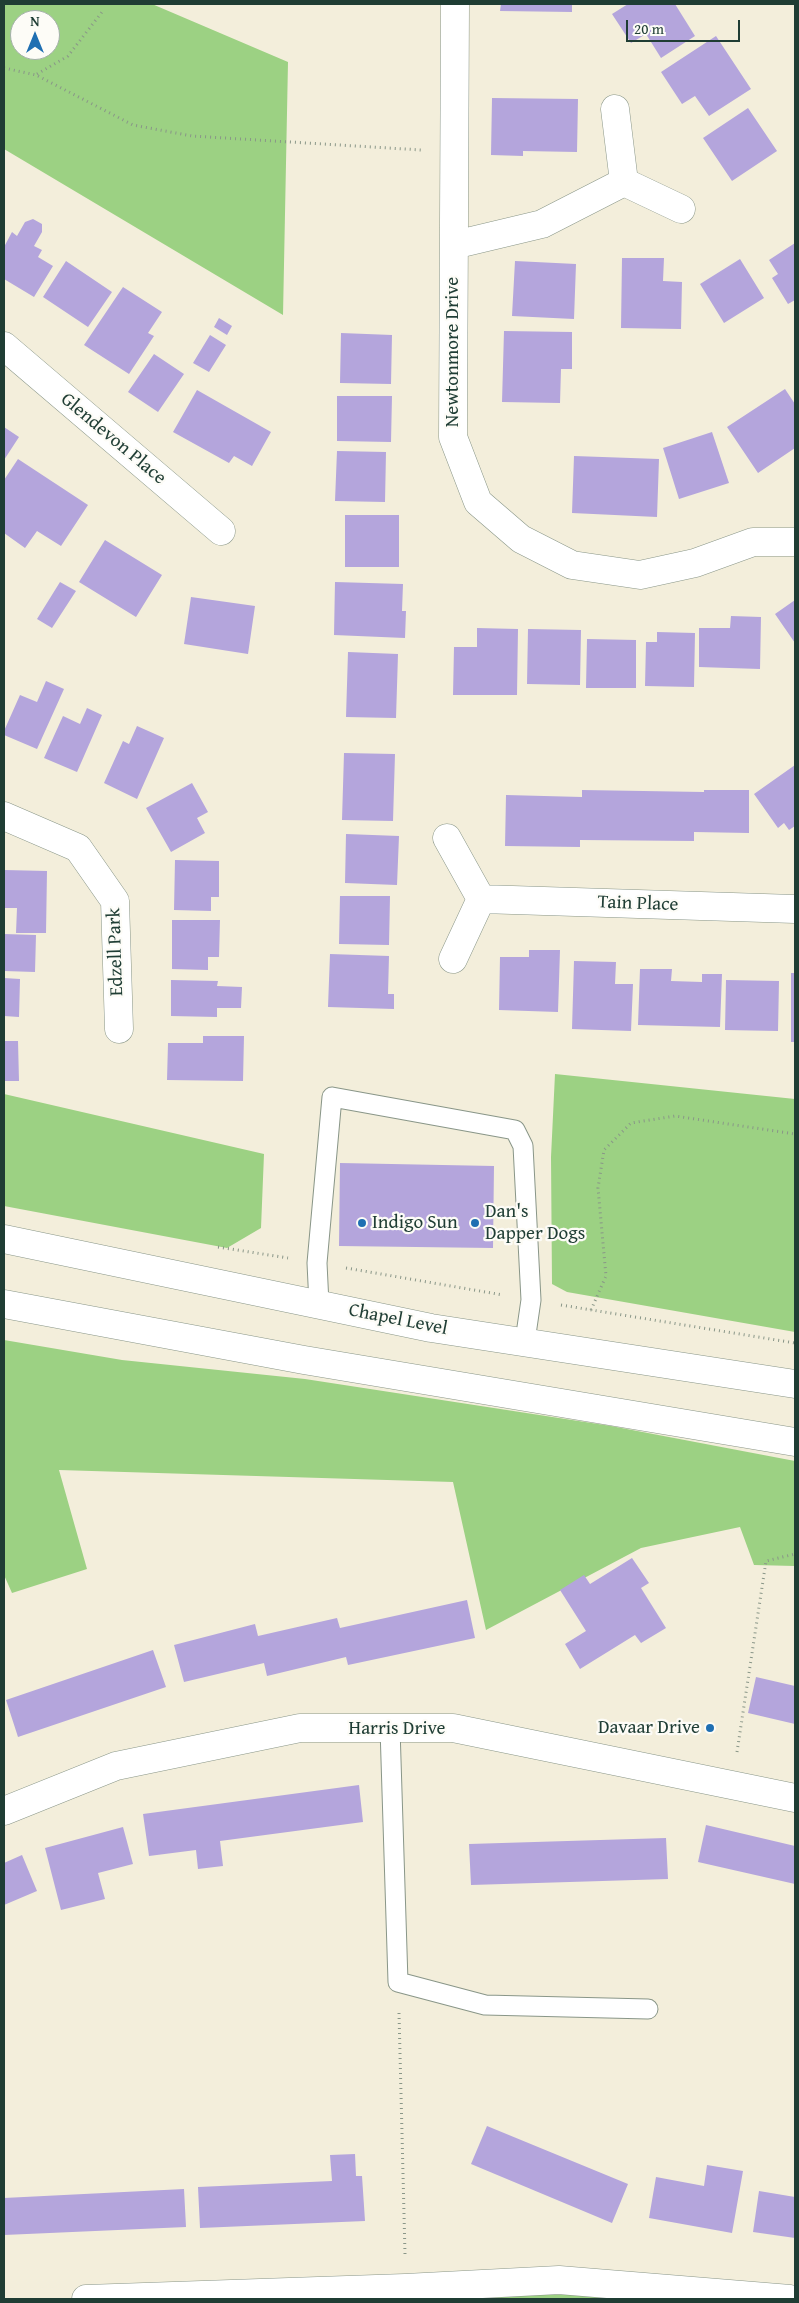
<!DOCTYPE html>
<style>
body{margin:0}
#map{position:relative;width:799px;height:2303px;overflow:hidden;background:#f3eedb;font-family:"Gentium Book Plus",serif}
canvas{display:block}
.frame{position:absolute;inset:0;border:5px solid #1f3d34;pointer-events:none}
.north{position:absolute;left:10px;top:10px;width:50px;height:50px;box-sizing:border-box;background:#fdfcf7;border:1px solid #a4b0a9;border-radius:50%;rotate:0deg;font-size:14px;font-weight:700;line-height:20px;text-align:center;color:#1f3d34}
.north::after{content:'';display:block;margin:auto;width:18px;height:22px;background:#1f6fb2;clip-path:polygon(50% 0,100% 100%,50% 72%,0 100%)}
.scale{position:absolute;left:626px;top:20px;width:114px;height:22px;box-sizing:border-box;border:2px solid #1f3d34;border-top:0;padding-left:6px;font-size:15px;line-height:18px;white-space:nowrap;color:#1f3d34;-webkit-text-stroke:4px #fdfcf7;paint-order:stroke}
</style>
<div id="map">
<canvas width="799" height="2303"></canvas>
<div class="frame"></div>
<div class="north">N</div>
<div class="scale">20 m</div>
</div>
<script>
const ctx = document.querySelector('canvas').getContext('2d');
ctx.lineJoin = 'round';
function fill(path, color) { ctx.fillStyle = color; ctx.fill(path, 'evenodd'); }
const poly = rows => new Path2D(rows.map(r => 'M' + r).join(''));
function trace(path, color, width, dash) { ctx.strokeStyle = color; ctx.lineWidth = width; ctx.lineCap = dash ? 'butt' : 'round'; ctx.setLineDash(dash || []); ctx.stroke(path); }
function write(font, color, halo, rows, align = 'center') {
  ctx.font = font + ' "Gentium Book Plus",serif'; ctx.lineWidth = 4.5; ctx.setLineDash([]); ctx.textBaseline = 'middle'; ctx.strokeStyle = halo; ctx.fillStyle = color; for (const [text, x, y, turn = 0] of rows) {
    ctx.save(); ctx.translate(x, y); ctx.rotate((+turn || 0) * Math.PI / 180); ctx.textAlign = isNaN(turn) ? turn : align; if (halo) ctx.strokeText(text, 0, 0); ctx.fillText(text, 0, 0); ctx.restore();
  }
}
fill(poly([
 [4,4,152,4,288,62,283,315,4,149],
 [20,20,50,20,50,50,20,50],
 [555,1074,795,1099,795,1332,567,1292,552,1284,551,1157],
 [4,1094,264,1154,261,1228,227,1248,4,1206],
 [4,1340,122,1360,305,1379,611,1426,795,1461,795,1566,754,1565,740,1527,641,1548,486,1630,453,1482,59,1470,87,1569,12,1593,4,1575],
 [579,2292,651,2299,355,2299]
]), '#9cd183');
fill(poly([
 [501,4,572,4,572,12,500,11],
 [628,4,675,4,695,36,661,58,646,34,631,43,612,14],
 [716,36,751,89,709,116,695,96,682,104,661,72],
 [492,98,578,99,577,152,523,151,523,156,491,155],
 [748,108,777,151,732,181,703,138],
 [33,219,42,224,42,232,34,246,42,250,38,257,53,266,34,297,4,279,4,247,12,232,17,236,25,222],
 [795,243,795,300,788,304,772,278,778,274,769,260],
 [622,258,664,258,663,281,682,282,681,329,621,328],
 [740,259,764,298,724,323,700,284],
 [66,261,112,292,88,327,43,297],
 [515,261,576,264,574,319,512,316],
 [123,287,162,312,148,333,154,336,129,374,84,345],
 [219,318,232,326,227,335,214,327],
 [504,331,572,332,572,369,561,369,560,403,502,402],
 [341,333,392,335,391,384,340,383],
 [210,335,226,345,209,372,193,363],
 [154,354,184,374,158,412,128,392],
 [785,389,795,404,795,448,758,473,727,427],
 [197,390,271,432,252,466,234,456,229,463,173,432],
 [337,396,392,396,391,442,337,441],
 [4,427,19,437,4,460],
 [712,432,729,483,679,499,663,448],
 [337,451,386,452,385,502,335,501],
 [574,456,659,459,657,517,572,513],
 [18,459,88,505,61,546,37,531,25,548,4,533,4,480],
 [345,515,399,515,399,567,345,567],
 [105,540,162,575,136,617,79,582],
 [60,582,76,591,52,628,37,619],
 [335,582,403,584,402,611,406,611,405,638,334,635],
 [191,597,255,606,248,654,184,644],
 [795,600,795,643,775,614],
 [731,616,761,617,760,669,699,667,699,628,730,628],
 [477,628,518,629,517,695,453,695,454,647,477,647],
 [528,629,581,630,580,685,527,684],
 [657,632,695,633,694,687,645,686,646,642,657,642],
 [587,639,636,640,636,688,586,688],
 [348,652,398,654,396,718,346,717],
 [46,681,64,689,37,749,4,735,4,731,20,695,37,702],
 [87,708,102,715,77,772,44,758,63,716,80,724],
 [137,726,164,738,137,799,104,783,123,741,129,744],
 [344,753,395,754,393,821,342,820],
 [795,765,795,826,789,830,784,823,778,828,754,794],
 [192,783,208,812,197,818,205,833,171,852,146,808],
 [582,790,704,792,704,790,749,790,749,833,694,832,694,841,580,840,580,847,505,846,506,795,582,797],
 [346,834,399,836,397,885,345,883],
 [175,860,219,861,219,897,211,897,211,911,174,910],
 [4,870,47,871,46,933,16,933,17,908,4,908],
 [340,896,390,896,389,945,339,944],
 [172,920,220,920,219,957,208,957,208,970,172,969],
 [4,934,36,935,35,972,4,971],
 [529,950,560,950,558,1012,499,1010,500,957,529,957],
 [330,954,389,956,388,994,394,994,394,1009,328,1007],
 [574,961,616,962,615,984,633,984,631,1031,572,1029],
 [640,969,672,969,671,981,702,982,702,974,722,974,720,1027,638,1025],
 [791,973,795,973,795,1042,791,1042],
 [4,978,20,979,19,1017,4,1016],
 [171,980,218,981,217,986,242,987,241,1008,217,1008,217,1017,171,1016],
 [726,980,779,981,778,1031,725,1030],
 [203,1036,244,1036,243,1081,167,1080,168,1043,203,1043],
 [4,1041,18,1041,19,1081,4,1081],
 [340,1163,494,1166,493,1248,339,1246],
 [632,1558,649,1583,641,1588,666,1628,641,1643,635,1635,580,1669,565,1644,586,1631,560,1590,584,1575,590,1584],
 [467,1600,475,1638,348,1665,346,1657,267,1676,264,1663,184,1682,174,1645,255,1624,258,1636,337,1618,340,1628],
 [153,1650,166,1687,18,1737,6,1700],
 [756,1677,795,1686,795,1724,748,1713],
 [359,1785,363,1822,220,1841,223,1866,198,1869,196,1850,149,1856,143,1814],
 [706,1825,795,1846,795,1884,698,1862],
 [123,1827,133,1864,98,1873,105,1899,61,1910,45,1848],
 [666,1838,668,1879,471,1885,469,1844],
 [22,1855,37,1891,4,1905,4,1863],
 [487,2126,628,2184,612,2223,471,2164],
 [355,2154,356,2176,362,2176,365,2221,200,2228,198,2187,332,2181,330,2155],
 [707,2165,743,2171,732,2233,649,2218,656,2177,704,2186],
 [184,2189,186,2227,4,2235,4,2198],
 [759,2191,795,2197,795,2238,753,2232]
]), '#b4a5dc');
const lane = poly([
 [319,1304,317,1263,332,1097,515,1130,523,1146,531,1300,525,1341],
 [390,1728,398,1982,485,2005,648,2009]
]);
const street = poly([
 [455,4,453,437,478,502,521,539,572,565,640,575,695,563,753,542,795,542],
 [615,109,624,182,681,209],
 [454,245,542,224,624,182],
 [4,346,221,531],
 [4,816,78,848,115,901,119,1029],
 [447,838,481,899,453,959],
 [481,899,795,909],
 [4,1811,116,1766,300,1728,453,1728,795,1798],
 [86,2299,405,2288,559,2280,790,2299]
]);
const secondary = poly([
 [4,1239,431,1328,795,1384],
 [4,1304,304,1360,795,1442]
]);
trace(lane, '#899688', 21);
trace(street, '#899688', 29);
trace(secondary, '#899688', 29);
trace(poly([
 [4,68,36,75,133,125,192,136,421,150],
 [37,74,68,56,102,12],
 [218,1247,288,1258],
 [346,1268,503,1295],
 [561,1305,795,1343],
 [591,1310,606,1276,598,1188,604,1150,631,1123,675,1116,795,1134],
 [737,1752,766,1561,795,1554],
 [399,2013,405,2254]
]), '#899688', 3, [1, 4]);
trace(lane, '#fff', 19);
trace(street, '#fff', 28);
trace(secondary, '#fff', 28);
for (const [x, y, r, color] of [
 [362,1223,5,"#1f6fb2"],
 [475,1223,5,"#1f6fb2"],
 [710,1728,5,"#1f6fb2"]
]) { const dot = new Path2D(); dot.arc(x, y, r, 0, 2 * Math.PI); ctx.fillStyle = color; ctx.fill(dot); trace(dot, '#fdfcf7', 2); }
write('19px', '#1f3d34', '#fdfcf7', [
 ["Newtonmore Drive",453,352,-90],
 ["Glendevon Place",113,439,40],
 ["Tain Place",638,904,2],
 ["Edzell Park",116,952,-92],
 ["Chapel Level",398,1320,11],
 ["Harris Drive",397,1729]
]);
write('19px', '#1f3d34', '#fdfcf7', [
 ["Dan's",485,1212],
 ["Dapper Dogs",485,1234],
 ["Indigo Sun",372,1223],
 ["Davaar Drive",700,1728,"right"]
], 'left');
</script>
